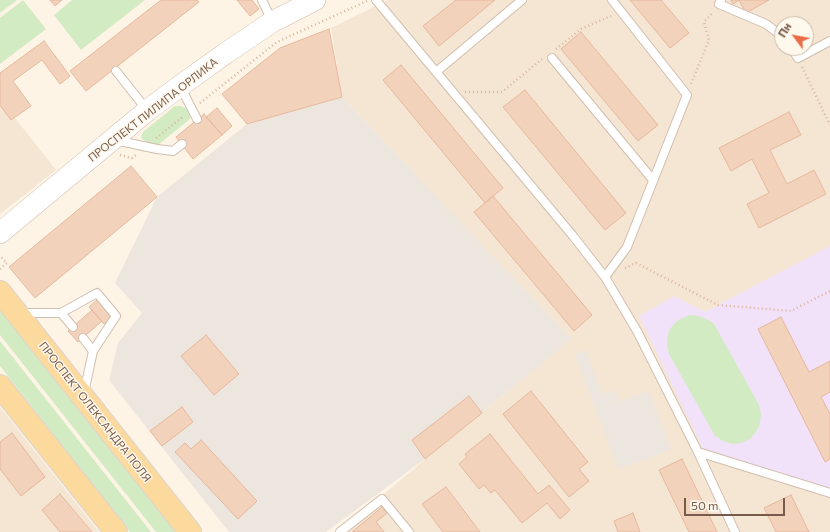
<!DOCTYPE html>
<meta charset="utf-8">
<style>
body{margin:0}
#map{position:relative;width:830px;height:532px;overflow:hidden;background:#fdf4e5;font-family:Commissioner,sans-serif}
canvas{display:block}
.north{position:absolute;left:774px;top:16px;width:40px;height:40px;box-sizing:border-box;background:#fff8ec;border:1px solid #c9b9ab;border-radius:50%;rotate:302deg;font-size:11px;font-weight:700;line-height:16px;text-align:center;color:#775a4a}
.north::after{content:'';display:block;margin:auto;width:14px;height:18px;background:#e96c48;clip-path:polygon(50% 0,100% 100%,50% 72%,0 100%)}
.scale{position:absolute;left:684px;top:498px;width:101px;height:18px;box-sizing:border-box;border:2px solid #775a4a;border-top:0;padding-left:5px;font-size:12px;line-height:14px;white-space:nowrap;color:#775a4a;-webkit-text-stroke:3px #fff8ec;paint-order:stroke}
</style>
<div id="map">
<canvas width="830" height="532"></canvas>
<div class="north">Пн</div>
<div class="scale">50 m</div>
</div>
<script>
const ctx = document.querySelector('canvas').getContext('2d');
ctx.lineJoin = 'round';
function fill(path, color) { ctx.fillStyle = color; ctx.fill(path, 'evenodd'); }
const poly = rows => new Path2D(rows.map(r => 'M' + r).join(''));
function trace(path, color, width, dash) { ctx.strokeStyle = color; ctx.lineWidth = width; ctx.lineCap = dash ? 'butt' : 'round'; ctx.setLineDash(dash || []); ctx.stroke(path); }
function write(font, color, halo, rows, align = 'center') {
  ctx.font = font + ' Commissioner,sans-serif'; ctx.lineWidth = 3; ctx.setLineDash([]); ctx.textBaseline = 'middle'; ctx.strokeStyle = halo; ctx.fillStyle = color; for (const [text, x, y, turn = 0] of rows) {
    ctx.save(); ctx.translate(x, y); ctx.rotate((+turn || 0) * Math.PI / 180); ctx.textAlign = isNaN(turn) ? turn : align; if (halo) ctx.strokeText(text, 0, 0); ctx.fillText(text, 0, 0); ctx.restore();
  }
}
fill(poly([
 [388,0,830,0,830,532,338,532,570,339,342,97,331,28],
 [782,24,806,24,806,48,782,48],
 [0,99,56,170,0,214],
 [0,407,99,532,0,532]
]), '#f5e6d4');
fill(poly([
 [342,97,571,339,425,459,326,532,229,532,109,380,118,343,142,313,115,283,157,197,247,124],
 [586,350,602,394,614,390,619,402,649,391,671,450,618,469,575,354]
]), '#ede6df');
fill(poly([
 [830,246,830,488,703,449,639,316,674,296,705,312]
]), '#f1e2f9');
fill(poly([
 [0,0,17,0,0,13],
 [23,0,46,29,0,64,0,18],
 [72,0,145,0,81,50,54,15],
 [175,106,181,106,185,108,190,114,190,119,158,145,151,144,142,139,141,137,143,132],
 [0,307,179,532,156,532,0,335],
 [690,315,699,316,707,319,714,324,759,405,761,414,760,424,756,432,750,439,741,443,732,444,723,441,715,436,669,354,667,346,667,337,670,329,675,323,682,318],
 [0,341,151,532,130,532,0,366]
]), '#d3ebc3');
const building = poly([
 [50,0,62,0,55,6,50,0],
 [161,0,197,0,199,2,86,91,70,71,161,0],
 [237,0,252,0,259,9,250,16,237,0],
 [456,0,495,0,439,46,423,26,456,0],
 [630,0,661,0,689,33,670,48,630,0],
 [731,0,769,0,746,13,739,0,733,4,731,0],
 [329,29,342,97,247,124,222,94,280,48,329,29],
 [581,32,658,125,638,141,561,49,581,32],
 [44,41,70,76,60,84,42,60,13,81,31,106,11,120,0,105,0,73,44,41],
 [401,65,503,188,485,203,383,80,401,65],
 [525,90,626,213,605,230,503,107,525,90],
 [217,108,232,126,222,135,206,117,217,108],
 [789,112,801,135,770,150,787,184,814,170,826,194,759,228,747,204,769,193,752,159,731,171,719,148,789,112],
 [204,114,222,135,193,159,176,137,204,114],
 [131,166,157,197,35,298,9,267,131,166],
 [493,196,592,315,574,331,474,212,493,196],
 [98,299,114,316,104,324,89,307,98,299],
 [92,310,102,321,78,342,68,331,92,310],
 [781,317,809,372,830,361,830,392,821,397,830,414,830,459,825,462,758,329,781,317],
 [206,335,239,374,214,395,181,356,206,335],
 [531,391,588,462,579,469,589,481,569,497,503,414,531,391],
 [469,396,482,413,425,459,412,440,469,396],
 [182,407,193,422,162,446,150,431,182,407],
 [12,433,45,477,21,496,0,469,0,442,12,433],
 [490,434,538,494,549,485,570,510,560,519,547,503,522,523,495,490,491,493,484,485,479,489,459,464,467,457,465,454,490,434],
 [201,440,257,501,238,519,175,452,185,443,191,449,201,440],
 [682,459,717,532,689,532,659,470,682,459],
 [446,487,480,532,443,532,422,504,446,487],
 [60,494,92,532,60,532,42,510,60,494],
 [791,495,809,532,776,532,764,508,791,495],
 [382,507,387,513,376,522,384,532,352,532,382,507],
 [633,513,640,532,618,532,614,521,633,513]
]);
fill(building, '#f3d2bc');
trace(building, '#e6b89c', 1);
const service = poly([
 [262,0,272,21],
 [376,0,573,236,605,277,637,331,698,452,735,532],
 [721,0,719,4,766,24,782,36],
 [791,48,798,58,830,41],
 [552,58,653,180],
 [116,71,147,110],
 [436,72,522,0],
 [180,86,197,119],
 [115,140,157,149,173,151,182,144],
 [605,277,627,247,687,95,612,0],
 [20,313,61,313,73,327],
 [61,313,97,293,116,316,93,351],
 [83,338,93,351,84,393],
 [698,452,830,493],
 [340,532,382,499,409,532]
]);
const secondary = poly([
 [0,233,148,110,180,86,226,53,272,22,315,0]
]);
const primary = poly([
 [0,292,190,532],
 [0,386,116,532]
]);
trace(service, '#d1beae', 10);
trace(secondary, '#d4bdab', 22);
trace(primary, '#dcd4d0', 24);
trace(poly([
 [556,49,581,29,611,16],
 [802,67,830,125],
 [691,84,709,40,704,22,713,12],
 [465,92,502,92,542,59],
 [200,103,277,42,367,1],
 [156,138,184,116],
 [120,155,132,158,136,155],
 [625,268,636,263,718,305,791,311,830,291],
 [0,269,7,263,1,257]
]), '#d8b59f', 2.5, [1, 3]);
trace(service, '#fff', 8);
trace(secondary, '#fff', 21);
trace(primary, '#fcd99d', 22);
write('11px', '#775a4a', '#fff8ec', [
 ["ПРОСПЕКТ ПИЛИПА ОРЛИКА",153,110,-38],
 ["ПРОСПЕКТ ОЛЕКСАНДРА ПОЛЯ",95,412,52]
]);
</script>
